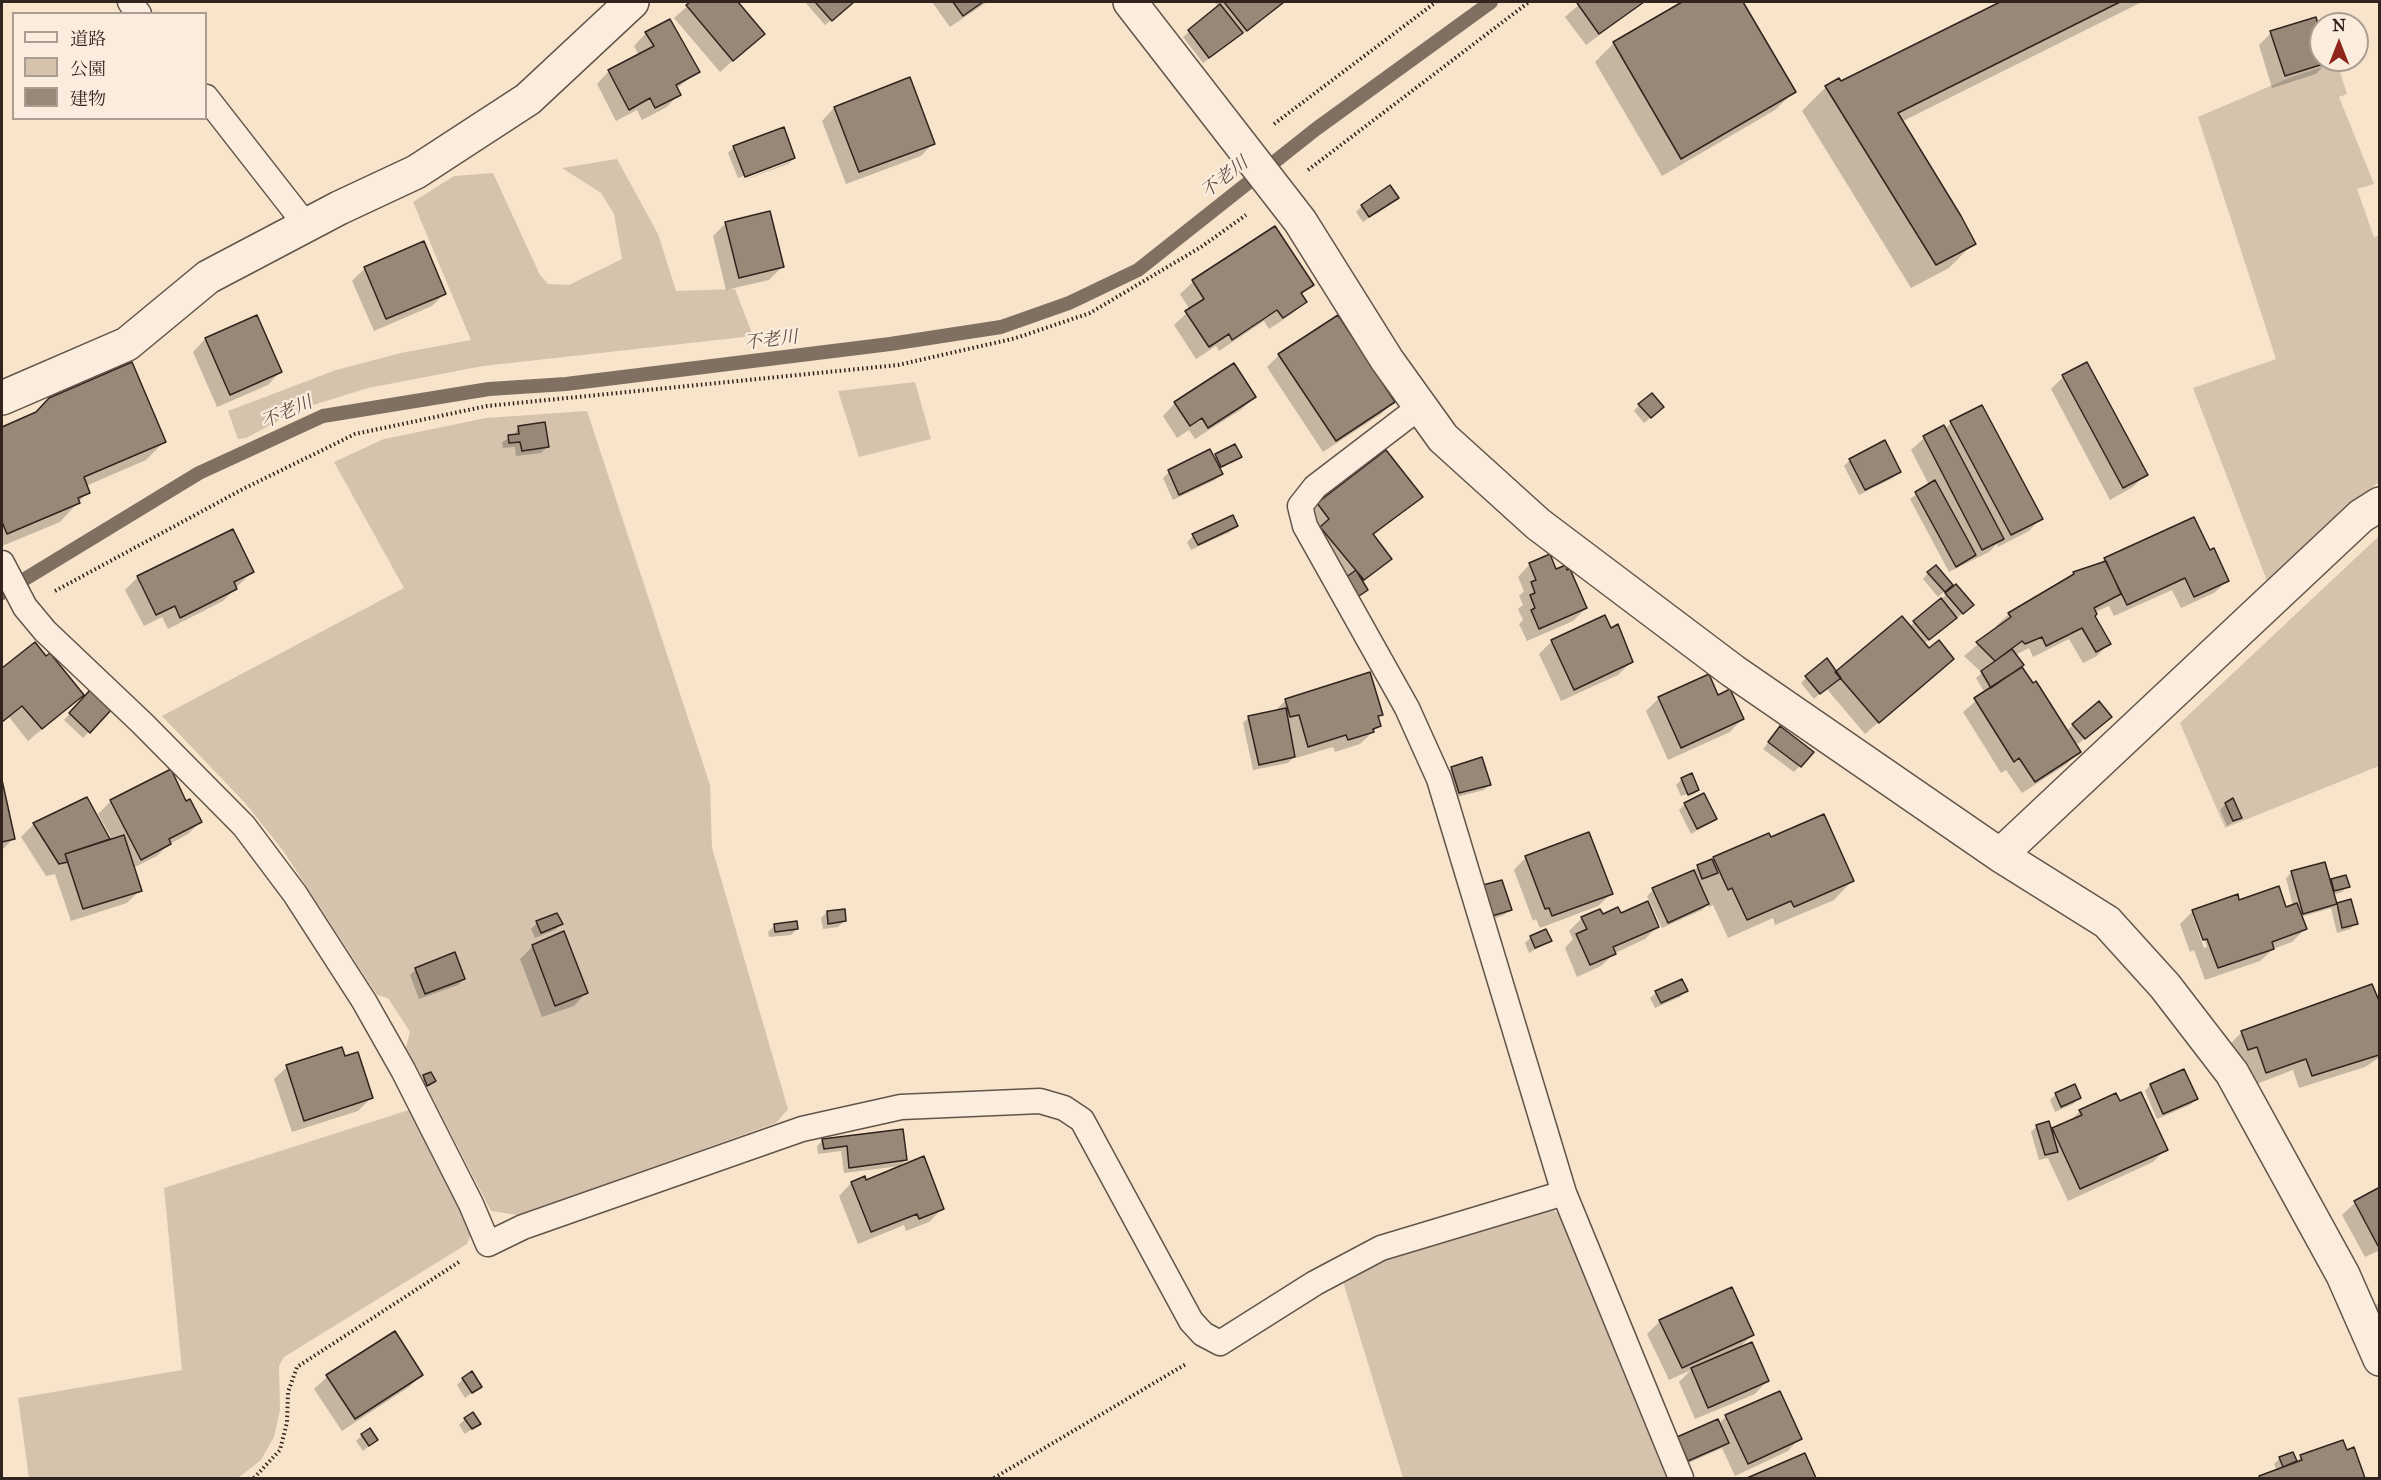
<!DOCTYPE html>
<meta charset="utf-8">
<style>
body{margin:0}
#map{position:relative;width:2381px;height:1480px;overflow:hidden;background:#f7e4cb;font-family:"IM FELL Great Primer","Noto Serif JP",serif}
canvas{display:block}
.frame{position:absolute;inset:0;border:3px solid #31241e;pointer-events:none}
.legend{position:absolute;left:12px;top:12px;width:195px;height:108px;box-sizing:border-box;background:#faeddd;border:2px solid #aa9d91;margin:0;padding:8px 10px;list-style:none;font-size:18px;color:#31241e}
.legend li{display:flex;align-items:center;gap:12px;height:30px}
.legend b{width:30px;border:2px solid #aa9d91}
.north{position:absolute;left:2309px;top:12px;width:60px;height:60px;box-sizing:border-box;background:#faeddd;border:2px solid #aa9d91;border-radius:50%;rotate:0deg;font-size:16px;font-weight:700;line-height:24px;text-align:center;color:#31241e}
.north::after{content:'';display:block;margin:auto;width:21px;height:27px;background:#8f2418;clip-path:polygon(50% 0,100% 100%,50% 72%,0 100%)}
</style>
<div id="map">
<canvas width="2381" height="1480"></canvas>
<div class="frame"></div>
<ul class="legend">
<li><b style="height:8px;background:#faeddd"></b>道路</li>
<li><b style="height:16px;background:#d5c3ae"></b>公園</li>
<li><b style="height:16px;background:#988878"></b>建物</li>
</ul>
<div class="north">N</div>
</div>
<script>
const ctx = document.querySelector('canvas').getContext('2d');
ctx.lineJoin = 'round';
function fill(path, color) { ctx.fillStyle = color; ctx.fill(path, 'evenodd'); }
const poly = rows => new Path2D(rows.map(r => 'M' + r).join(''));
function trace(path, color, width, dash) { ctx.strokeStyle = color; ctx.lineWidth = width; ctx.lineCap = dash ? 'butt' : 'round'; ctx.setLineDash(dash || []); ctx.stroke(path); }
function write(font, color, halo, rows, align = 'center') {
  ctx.font = font + ' "IM FELL Great Primer","Noto Serif JP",serif'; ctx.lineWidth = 4.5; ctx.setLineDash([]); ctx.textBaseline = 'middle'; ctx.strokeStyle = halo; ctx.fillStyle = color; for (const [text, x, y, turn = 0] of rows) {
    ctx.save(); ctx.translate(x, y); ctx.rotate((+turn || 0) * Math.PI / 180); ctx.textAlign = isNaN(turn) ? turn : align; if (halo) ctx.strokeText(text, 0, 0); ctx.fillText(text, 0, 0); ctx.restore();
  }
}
fill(poly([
 [2337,62,2347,94,2339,97,2374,184,2357,189,2374,237,2379,236,2379,482,2335,517,2267,581,2193,388,2276,359,2198,117,2289,78],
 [617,159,658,234,676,291,735,289,753,336,483,366,368,388,300,409,246,438,238,439,228,411,336,370,401,353,471,340,413,202,454,176,493,173,540,275,548,284,569,285,622,259,614,214,601,193,562,168],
 [915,382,931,439,859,457,838,391],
 [587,411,710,785,712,848,788,1109,776,1123,518,1215,491,1211,406,1047,410,1032,388,998,377,995,284,852,246,804,162,716,404,588,334,462,384,439,486,418],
 [2379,536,2379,766,2225,828,2180,723],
 [412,1109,469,1220,471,1234,467,1244,284,1357,279,1366,280,1410,274,1437,261,1460,238,1478,29,1478,18,1398,182,1370,164,1188],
 [1535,1209,1553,1210,1560,1215,1667,1478,1403,1478,1341,1275,1383,1255]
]), '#d5c3ae');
fill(poly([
 [692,2,736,2,763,34,720,72,674,18],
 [805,2,853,2,825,25],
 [932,2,987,2,950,27],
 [1214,2,1286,2,1203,63,1183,37,1219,7],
 [1582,2,1644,2,1586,45,1565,17],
 [1685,2,1741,2,1794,92,1775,110,1662,176,1595,62,1614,43],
 [2004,2,2142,2,1901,122,1974,243,1949,268,1911,288,1802,111,1826,87,1841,83],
 [646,33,698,71,676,89,679,94,667,107,642,120,637,110,616,121,597,84,609,71,639,56,634,46],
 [2271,33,2321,39,2321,60,2328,61,2316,74,2272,88,2259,45],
 [909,79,933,143,921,156,846,184,822,121,834,108],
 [734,147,794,158,788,164,739,182,789,162,789,159,738,178,728,153],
 [1397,197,1363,222,1356,212,1362,206],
 [726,223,782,267,769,280,726,290,713,236],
 [1275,228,1312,284,1301,296,1305,302,1292,314,1269,329,1264,321,1219,351,1216,346,1196,359,1174,325,1190,310,1180,294,1193,282],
 [365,268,444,294,432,306,374,331,352,281],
 [256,317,280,372,268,385,217,407,193,352,205,339],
 [1279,355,1393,402,1381,414,1323,452,1267,367],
 [2063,377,2146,474,2133,487,2110,500,2051,389],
 [1254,397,1242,409,1195,439,1189,430,1177,438,1163,416,1175,403],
 [1639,405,1656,413,1644,423,1634,411],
 [35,414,165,441,146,460,86,486,88,492,60,522,2,546,2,428],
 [1951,423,2041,518,2029,531,1998,547,1997,544,1989,552,1949,572,1910,499,1929,485,1911,450,1924,438,1944,427,1945,429],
 [519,427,547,447,541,453,516,456,515,447,503,448,502,442,513,436],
 [1234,446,1240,456,1219,470,1221,474,1215,480,1173,500,1163,478,1169,472,1210,451,1213,458],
 [1850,460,1899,472,1893,478,1859,495,1844,466],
 [1421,497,1373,536,1390,559,1362,583,1366,590,1350,602,1306,517,1318,505],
 [1236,526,1230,532,1191,550,1187,542,1193,536],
 [2209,552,2227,581,2214,593,2181,608,2172,590,2114,616,2109,606,2095,612,2094,616,2109,643,2097,656,2083,663,2069,639,2033,657,2029,648,2015,655,2033,685,2066,731,2073,725,2104,723,2078,744,2072,741,2079,751,2067,764,2022,793,2006,770,2001,773,1963,712,1985,693,1976,678,1982,673,1964,656,1997,628,1996,626,2009,614,2074,573,2100,564,2105,559],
 [1530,564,1556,571,1586,608,1573,621,1527,641,1519,624,1523,620,1518,609,1523,605,1519,596,1524,591,1518,577],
 [253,571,223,601,168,629,162,617,144,626,125,590,138,577],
 [1928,573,1945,591,1938,597,1923,579],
 [1956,586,1966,611,1923,644,1928,650,1952,659,1865,734,1826,688,1814,699,1801,683,1807,677,1836,673,1909,627],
 [1552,641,1631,662,1618,675,1561,701,1539,654],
 [35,644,82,695,28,741,9,717,2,723,2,670],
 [91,691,110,709,83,738,64,720],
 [1717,697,1742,719,1730,732,1668,760,1646,711,1659,698],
 [1286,700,1381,715,1377,718,1379,726,1360,744,1335,752,1333,747,1296,758,1295,756,1288,763,1253,770,1243,723,1249,717,1274,712],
 [1775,734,1812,753,1794,772,1763,749],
 [1452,768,1490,784,1484,790,1453,798,1446,774],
 [1682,779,1698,790,1692,796,1682,800,1693,795,1693,792,1681,796,1676,785],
 [2,787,14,838,2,850],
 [87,799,108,839,111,837,98,814,111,801,186,802,200,822,188,834,168,845,157,856,133,868,140,890,127,903,71,921,55,874,46,876,21,837,34,824],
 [1685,804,1715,819,1691,834,1679,810],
 [2226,804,2240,818,2227,826,2220,810],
 [1771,838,1852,881,1834,900,1775,925,1773,918,1728,938,1713,905,1709,907,1708,904,1702,910,1662,928,1647,896,1653,890,1714,859],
 [1526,857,1611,894,1598,906,1540,928,1536,919,1533,921,1514,870],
 [2292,872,2329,881,2345,877,2348,886,2342,892,2333,895,2336,907,2337,905,2356,923,2350,929,2337,933,2331,908,2301,917,2305,929,2292,942,2273,949,2260,961,2205,980,2194,950,2190,952,2180,924,2193,911,2238,902,2285,909,2293,906,2286,878],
 [2193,916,2196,916,2207,947,2204,948],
 [1478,893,1510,910,1504,915,1487,921],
 [827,912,844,921,838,927,823,929,821,918],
 [557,915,561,924,555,930,535,938,531,929,537,923],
 [1620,915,1657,927,1645,939,1615,953,1601,966,1577,977,1565,948,1573,939,1569,931,1582,918],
 [774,926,797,929,791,935,769,937,768,932],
 [1531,937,1550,941,1529,953,1525,943],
 [533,946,586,993,574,1006,542,1017,520,959],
 [416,969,464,979,458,985,419,999,410,975],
 [1686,991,1680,997,1655,1008,1650,998,1656,993],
 [2380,1008,2380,1057,2365,1067,2299,1088,2293,1070,2254,1085,2244,1058,2235,1062,2229,1045,2242,1032],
 [344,1058,371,1098,358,1111,292,1132,274,1079,287,1067],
 [2183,1071,2196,1099,2190,1105,2157,1119,2145,1091,2150,1085],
 [431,1074,434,1081,421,1090,418,1083],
 [2056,1094,2079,1098,2073,1104,2055,1112,2050,1100],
 [2115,1095,2120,1103,2166,1149,2153,1162,2068,1201,2048,1158,2039,1160,2031,1132,2037,1126,2051,1132,2068,1123,2080,1111],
 [823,1140,906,1160,900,1166,844,1173,841,1151,818,1154,817,1146],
 [864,1178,866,1182,942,1209,929,1222,906,1231,904,1225,858,1244,839,1196,851,1183],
 [2380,1189,2380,1250,2365,1257,2342,1215,2355,1203],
 [2380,1301,2380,1330,2370,1311],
 [1660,1321,1752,1335,1738,1349,1767,1381,1755,1394,1695,1419,1679,1382,1691,1370,1669,1380,1647,1334],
 [395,1333,421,1375,409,1387,342,1431,314,1389,327,1377],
 [463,1379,480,1387,465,1398,457,1385],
 [1726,1416,1800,1438,1788,1451,1735,1476,1722,1448,1682,1466,1678,1438,1719,1424],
 [465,1419,479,1424,465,1434,459,1425],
 [362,1435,376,1440,363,1451,356,1441],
 [2353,1449,2364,1478,2259,1478,2277,1471,2274,1464,2280,1458,2292,1454,2296,1462,2301,1457],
 [1805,1455,1815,1478,1750,1478]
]), '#0003');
trace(poly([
 [2,593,199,473,323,416,489,389,566,384,890,344,1001,327,1069,303,1138,270,1316,129,1491,2]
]), '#807062', 14);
const building = poly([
 [690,2,738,2,765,34,733,61,686,5,690,2],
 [815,2,854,2,832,21,815,2],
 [953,2,983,2,963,16,953,2],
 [1224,2,1284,2,1247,31,1224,2],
 [1579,2,1644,2,1599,34,1577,3,1579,2],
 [1682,2,1743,2,1796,92,1681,159,1613,42,1682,2],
 [2000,2,2120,2,1898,113,1961,216,1976,244,1936,265,1825,86,1839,78,1841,81,2000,2],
 [1220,4,1243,33,1209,58,1188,30,1220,4],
 [2316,17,2321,34,2321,60,2330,62,2285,76,2270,31,2316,17],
 [670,19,700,72,676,85,681,95,655,108,650,98,629,110,608,70,654,46,645,32,670,19],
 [910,77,935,144,859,172,834,107,910,77],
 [784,127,795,158,745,177,733,146,784,127],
 [1390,185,1399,198,1369,217,1361,205,1390,185],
 [770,211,784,267,739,278,725,222,770,211],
 [1275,226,1314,285,1301,293,1307,302,1283,318,1277,310,1232,340,1229,334,1209,347,1185,311,1204,299,1192,280,1275,226],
 [424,241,446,294,386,319,364,267,424,241],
 [257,315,282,372,230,395,205,338,257,315],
 [1338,315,1395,402,1336,441,1278,354,1338,315],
 [132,362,166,442,84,477,90,493,78,498,80,503,7,534,2,522,2,427,36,412,49,398,132,362],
 [2087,362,2148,475,2123,488,2062,375,2087,362],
 [1234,363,1256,397,1208,428,1202,418,1190,426,1174,402,1234,363],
 [1652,393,1664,407,1651,418,1638,404,1652,393],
 [1982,405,2043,519,2011,535,1950,421,1982,405],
 [545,422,549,447,522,451,520,442,509,443,508,435,519,434,518,426,545,422],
 [1944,425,2004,539,1982,550,1923,436,1944,425],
 [1885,440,1901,472,1865,490,1849,459,1885,440],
 [1235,444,1242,457,1221,467,1215,454,1235,444],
 [1210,449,1223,474,1179,495,1168,470,1210,449],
 [1386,450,1423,497,1373,534,1392,559,1364,580,1320,527,1329,519,1317,503,1386,450],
 [1935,480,1976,555,1956,567,1915,492,1935,480],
 [1233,515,1238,526,1198,545,1192,534,1233,515],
 [2194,517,2210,550,2214,548,2229,581,2194,597,2185,578,2127,605,2104,558,2194,517],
 [233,529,254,572,234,582,237,589,180,618,175,606,156,615,137,576,233,529],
 [1550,554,1556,569,1566,565,1567,570,1570,569,1587,608,1539,629,1531,610,1535,608,1530,595,1535,593,1531,582,1536,580,1529,563,1550,554],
 [2106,561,2121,594,2094,608,2097,614,2095,616,2111,644,2096,652,2082,628,2046,646,2042,637,2025,644,2022,641,1995,661,1976,642,2011,617,2008,613,2074,574,2073,572,2106,561],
 [1936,565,1953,585,1945,592,1927,572,1936,565],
 [1356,570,1368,590,1356,598,1345,578,1356,570],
 [1956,584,1974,605,1963,614,1945,593,1956,584],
 [1941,598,1957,618,1929,640,1913,621,1941,598],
 [1605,615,1611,628,1618,624,1633,662,1574,690,1551,640,1605,615],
 [1902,616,1929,648,1939,640,1954,659,1879,723,1835,672,1902,616],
 [35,642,46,656,50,653,84,695,42,729,22,706,2,722,2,668,35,642],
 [2012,649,2024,665,1991,688,1981,671,2012,649],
 [1827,658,1841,678,1820,694,1805,676,1827,658],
 [2022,667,2033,683,2036,681,2081,752,2035,782,2019,758,2014,762,1974,698,2022,667],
 [1370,672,1383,715,1378,716,1381,726,1373,729,1374,732,1348,740,1346,735,1308,747,1299,715,1290,717,1285,699,1370,672],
 [1709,674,1718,695,1730,689,1744,719,1681,748,1658,697,1709,674],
 [91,689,112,709,90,733,69,713,91,689],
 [2099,701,2112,717,2085,739,2072,724,2099,701],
 [1286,708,1295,757,1259,765,1248,716,1286,708],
 [1780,726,1814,752,1801,767,1768,742,1780,726],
 [1482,757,1491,785,1459,793,1451,767,1482,757],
 [171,769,186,801,190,799,202,822,169,839,171,844,141,860,110,800,171,769],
 [1692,773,1699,790,1688,795,1681,778,1692,773],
 [2,780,15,839,2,842,2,780],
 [1704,793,1717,819,1697,829,1684,803,1704,793],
 [87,797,110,839,65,854,68,862,59,864,33,823,87,797],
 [2233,798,2242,818,2233,821,2225,803,2233,798],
 [1824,814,1854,881,1794,907,1791,901,1747,920,1732,888,1728,890,1713,857,1769,833,1771,837,1824,814],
 [1589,832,1613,894,1552,916,1549,908,1545,909,1525,856,1589,832],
 [124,835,142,891,83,909,65,854,124,835],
 [1712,859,1718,873,1702,879,1697,865,1712,859],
 [2325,862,2337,904,2303,914,2291,871,2325,862],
 [1694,870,1709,904,1668,923,1652,888,1694,870],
 [2346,875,2350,887,2334,891,2331,879,2346,875],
 [1502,880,1512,910,1492,916,1483,885,1502,880],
 [2279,886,2286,907,2297,903,2307,929,2272,942,2274,949,2218,968,2207,939,2203,940,2192,910,2238,894,2239,900,2279,886],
 [2351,899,2358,924,2342,928,2337,903,2351,899],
 [1648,901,1659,927,1613,947,1616,954,1590,965,1576,934,1587,929,1581,917,1600,909,1603,914,1618,907,1621,913,1648,901],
 [845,909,846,921,828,924,827,911,845,909],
 [557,913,563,924,541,933,536,921,557,913],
 [797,921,798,929,775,932,774,924,797,921],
 [1546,929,1552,941,1535,948,1530,936,1546,929],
 [564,931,588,993,555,1006,532,945,564,931],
 [455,952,465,979,425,994,415,968,455,952],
 [1682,979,1688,991,1661,1003,1655,991,1682,979],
 [2372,984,2380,1003,2379,1055,2312,1076,2306,1059,2266,1073,2257,1047,2248,1050,2241,1031,2372,984],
 [342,1047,345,1056,358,1052,373,1098,304,1121,286,1065,342,1047],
 [2184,1069,2198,1099,2163,1114,2150,1084,2184,1069],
 [431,1072,436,1081,427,1086,423,1075,431,1072],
 [2075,1084,2081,1098,2061,1107,2055,1093,2075,1084],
 [2141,1092,2168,1150,2080,1189,2052,1128,2082,1115,2079,1110,2116,1093,2120,1101,2141,1092],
 [2049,1121,2058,1152,2045,1155,2036,1125,2049,1121],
 [903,1129,907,1160,849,1168,847,1146,824,1149,822,1139,903,1129],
 [924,1156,944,1209,919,1219,917,1214,871,1232,851,1182,865,1176,866,1180,924,1156],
 [2380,1187,2380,1245,2378,1246,2354,1201,2380,1187],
 [1732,1287,1754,1335,1682,1368,1659,1320,1732,1287],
 [395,1331,423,1375,355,1419,326,1375,395,1331],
 [1752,1342,1769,1381,1708,1408,1691,1368,1752,1342],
 [472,1371,482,1387,472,1393,462,1378,472,1371],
 [1780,1391,1802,1439,1748,1464,1725,1415,1780,1391],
 [473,1412,481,1424,472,1429,464,1418,473,1412],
 [1718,1419,1729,1443,1688,1461,1677,1437,1718,1419],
 [370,1428,378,1440,369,1446,361,1434,370,1428],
 [2343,1440,2347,1450,2354,1447,2365,1478,2260,1478,2259,1476,2302,1460,2300,1455,2343,1440],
 [2293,1452,2297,1461,2283,1467,2279,1457,2293,1452],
 [1805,1453,1816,1478,1747,1478,1805,1453]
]);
fill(building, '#988878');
trace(building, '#31241e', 1.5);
const service = poly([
 [130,2,139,14],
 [206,97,306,225],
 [1421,406,1315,487,1300,506,1305,526,1407,708,1439,779,1564,1193,1681,1478],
 [2,563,25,607,45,631,142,723,244,826,295,894,364,1001,403,1070,471,1204,488,1244,523,1227,802,1129,901,1107,1040,1101,1064,1108,1082,1120,1191,1321,1203,1334,1220,1343,1315,1283,1381,1248,1564,1193]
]);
const minor = poly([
 [1130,2,1300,221,1387,360,1443,438,1538,524,1733,671,2000,855,2107,922,2165,986,2232,1073,2343,1275,2380,1359],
 [2,398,127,344,208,277,339,208,416,172,528,99,632,2],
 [2000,855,2361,516,2380,504]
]);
trace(service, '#625449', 27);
trace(minor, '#625449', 36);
trace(poly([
 [1274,124,1436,2],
 [1308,170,1529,2],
 [55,591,243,489,355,434,487,406,898,365,1016,338,1090,313,1201,247,1246,215],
 [254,1478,280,1450,287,1422,288,1392,297,1367,459,1262],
 [994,1478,1186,1364]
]), '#31241e', 4, [1.5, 3]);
trace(service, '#faeddd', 24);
trace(minor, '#faeddd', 33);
write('italic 18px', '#5f5046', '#faeddd', [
 ["不老川",1225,178,-38],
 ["不老川",771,341,-7],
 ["不老川",287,413,-24]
]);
</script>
